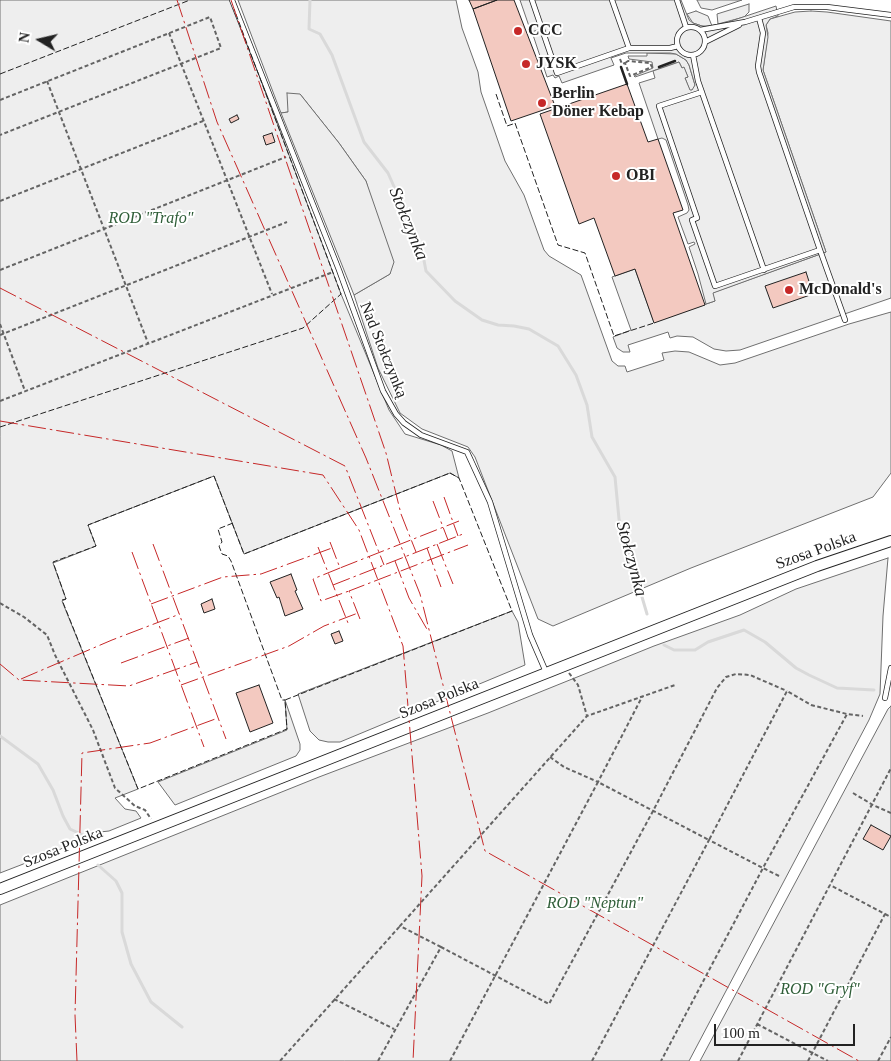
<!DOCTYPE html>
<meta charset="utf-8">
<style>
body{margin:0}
#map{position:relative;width:891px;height:1061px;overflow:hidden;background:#fff;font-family:"Times New Roman",serif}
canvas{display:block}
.north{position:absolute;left:15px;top:15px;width:50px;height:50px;-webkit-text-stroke:4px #fff;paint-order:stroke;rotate:279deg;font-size:14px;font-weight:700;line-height:20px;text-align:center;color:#222}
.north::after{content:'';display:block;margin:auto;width:18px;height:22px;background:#222;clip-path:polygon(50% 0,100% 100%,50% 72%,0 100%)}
.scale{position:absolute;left:714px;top:1024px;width:141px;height:22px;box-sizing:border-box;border:2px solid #222;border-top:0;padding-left:6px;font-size:15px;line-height:18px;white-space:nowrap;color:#222;-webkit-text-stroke:4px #fff;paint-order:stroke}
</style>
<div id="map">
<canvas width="891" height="1061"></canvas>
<div class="north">N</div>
<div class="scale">100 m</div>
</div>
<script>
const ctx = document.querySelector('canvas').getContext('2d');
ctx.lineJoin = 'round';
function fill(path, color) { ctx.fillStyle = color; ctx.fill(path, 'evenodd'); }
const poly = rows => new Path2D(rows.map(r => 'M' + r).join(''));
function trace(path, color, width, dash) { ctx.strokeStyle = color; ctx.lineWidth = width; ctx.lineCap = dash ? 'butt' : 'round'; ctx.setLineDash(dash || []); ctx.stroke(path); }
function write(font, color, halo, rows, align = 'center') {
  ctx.font = font + ' "Times New Roman",serif'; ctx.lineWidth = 4; ctx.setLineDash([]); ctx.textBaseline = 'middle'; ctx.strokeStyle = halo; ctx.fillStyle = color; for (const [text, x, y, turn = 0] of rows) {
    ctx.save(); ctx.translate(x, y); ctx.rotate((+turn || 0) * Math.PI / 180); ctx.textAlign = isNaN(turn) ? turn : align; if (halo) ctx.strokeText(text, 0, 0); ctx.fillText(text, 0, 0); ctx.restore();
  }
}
const green = poly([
 [0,0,231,0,341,294,389,410,405,434,441,445,452,451,459,478,450,473,244,554,214,476,88,525,96,546,53,563,66,599,62,601,138,789,115,798,125,809,136,811,141,818,109,831,91,833,57,851,0,873,0,0],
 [238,0,456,0,462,28,478,72,481,92,505,161,524,195,544,250,549,256,581,275,612,361,618,366,625,366,627,372,664,360,662,353,675,351,689,352,720,365,735,363,849,324,891,312,891,473,873,497,691,568,553,626,538,619,475,457,468,447,422,429,400,413,378,368,354,295,390,274,366,181,339,143,300,94,288,112,281,113,238,0],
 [697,0,742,0,712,10,701,8,697,0],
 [749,4,749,12,744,17,718,24,717,14,749,4],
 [696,11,708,16,712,26,702,26,693,23,687,14,696,11],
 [811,11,827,12,891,21,891,298,740,350,726,351,714,349,693,337,677,336,670,338,668,332,628,345,630,352,623,352,617,348,613,337,631,330,612,277,635,269,654,322,715,301,712,293,826,252,763,70,768,33,766,25,770,19,795,12,811,11],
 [647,53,676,54,686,60,689,65,695,85,694,89,690,91,685,78,688,77,684,68,682,68,679,62,635,77,634,76,653,68,652,62,629,59,628,56,647,56,647,53],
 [888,558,883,616,880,694,869,720,689,1061,0,1061,0,905,319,777,488,713,654,646,740,615,796,589,888,558],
 [512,611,518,622,525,665,340,742,328,742,319,740,310,731,298,694,512,611],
 [285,700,300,744,300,750,296,756,175,805,158,782,287,730,285,700],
 [891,706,891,1061,700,1061,888,709,891,706]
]);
fill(green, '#eee');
trace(green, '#6f6f6f', 1);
const parking = poly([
 [520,0,681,0,689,20,693,23,705,27,728,22,776,6,778,16,770,19,766,25,768,37,763,70,826,252,713,293,715,301,706,304,698,274,689,247,695,244,694,242,688,244,678,217,687,213,689,210,688,205,666,140,662,138,658,139,639,83,655,78,653,71,679,62,682,68,684,67,688,77,685,78,690,90,692,90,695,85,689,65,686,60,676,54,670,53,626,53,611,58,614,65,562,83,559,76,555,78,553,75,547,77,533,35,539,33,538,30,531,32,520,0],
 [287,93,300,94,339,143,366,181,394,262,390,274,354,295,281,113,288,112,287,93]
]);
fill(parking, '#ededed');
trace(parking, '#6f6f6f', 1);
trace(poly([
 [310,0,309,29,320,34,332,55,364,142,388,173,422,250,426,271,455,301,482,320,498,325,514,326,529,329,558,346,576,375,587,405,592,437,615,477,619,519,647,614],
 [664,645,674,650,695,650,708,642,744,630,765,642,796,668,809,675,837,688,874,690],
 [0,736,38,764,53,790,63,816,70,829,85,836],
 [98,865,116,881,122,893,122,932,131,964,151,1002,182,1027]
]), '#d9d9d9', 3);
const building = poly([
 [469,0,497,0,473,9,469,0],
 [497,0,514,0,555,106,511,121,473,9,497,0],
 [627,84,648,142,658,139,683,210,673,213,705,305,654,323,635,269,615,276,594,218,579,224,540,114,627,84],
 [237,115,239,119,231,123,229,119,237,115],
 [272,133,275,142,266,145,263,136,272,133],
 [806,272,813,294,773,308,765,286,806,272],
 [291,574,297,590,295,591,303,609,285,616,279,597,277,598,270,582,291,574],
 [212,599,215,609,204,613,201,604,212,599],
 [339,631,343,641,335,644,331,634,339,631],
 [259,685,273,723,250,732,236,693,259,685],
 [871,825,891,836,883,850,863,839,871,825]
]);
fill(building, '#f3c9c0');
trace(building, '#222', 1);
const service = poly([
 [232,0,339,270,383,391,396,414,404,423,421,435,467,452,490,502,530,635,546,672],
 [532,0,557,73,629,48,670,48,678,46],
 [612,0,629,48],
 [677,0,686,27],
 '677 41a14 14 0 1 1 28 0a14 14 0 1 1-28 0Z',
 [700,30,745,22,794,7,827,7,891,15],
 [705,42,739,25],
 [693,55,698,81,764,270],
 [702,92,659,106,697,218,692,220,715,286,820,250,759,72,758,66,763,33,759,18],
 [820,250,845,320],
 [885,698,891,668]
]);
const tertiary = poly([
 [0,889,817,566,891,541]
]);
trace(service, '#222', 6);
trace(tertiary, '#222', 12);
trace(poly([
 [169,33,272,294],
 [620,59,622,64,625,63,630,76,652,67,650,63,628,61,625,63],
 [47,81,148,343],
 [0,100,210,17,221,48,0,135],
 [0,201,203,121],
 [0,270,286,157],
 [0,324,25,391],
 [0,335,287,222],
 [0,401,333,272],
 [0,603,24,617,47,635,55,655,93,730,115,788,135,806,145,810,151,819],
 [569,673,578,685,587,716],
 [550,757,564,767,598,782,642,697],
 [853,793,873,805,891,813],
 [779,876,763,868,847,714],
 [885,914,891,917],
 [441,947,400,926,587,716,675,685],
 [334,999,394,1029],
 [757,1024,828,1061],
 [280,1061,400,926],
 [378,1061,441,947,549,1004,653,811,717,688,726,677,736,674,750,675,787,691],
 [450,1061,598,782,709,840,787,691,811,705,847,714,863,716],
 [592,1061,709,840,763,868,661,1061],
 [738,1061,891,768],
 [808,1061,885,914,830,885],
 [878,1061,891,1037]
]), '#646464', 2, [4, 2.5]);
trace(service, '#fff', 4.5);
trace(tertiary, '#fff', 10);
trace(poly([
 [0,74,190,0],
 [496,94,507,126,513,124],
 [515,123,558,245,585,253,614,336,654,323],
 [0,427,303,328,341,294,234,9],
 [450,473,459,478,512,611,285,700,287,729,138,789,62,600,66,599,53,562,96,546,88,525,214,476,244,554,450,473],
 [233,523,218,529,222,542,219,546,222,554,228,556,231,561,282,700,285,700]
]), '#222', 1, [6, 2.5]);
trace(poly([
 [621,67,627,84],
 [659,67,675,61]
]), '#222', 2.5);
trace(poly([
 [177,0,217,122,366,458,420,594,485,851,859,1061],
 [231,0,386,453,401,514,416,552],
 [0,288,345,466,384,565],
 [0,421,323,475,359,530,403,646,422,876,413,1061],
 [444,497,458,536],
 [433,501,448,540],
 [330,542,340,568,459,521],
 [153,544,226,739],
 [437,544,453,584],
 [318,547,348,623],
 [427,548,441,587],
 [132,552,204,747],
 [395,561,409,598,428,631],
 [340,568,313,579,321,601,349,591],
 [333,585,463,534],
 [151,604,223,577,261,574,332,548],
 [360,619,349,591,468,545],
 [121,663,189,638],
 [0,664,19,680,129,686,197,662],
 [21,679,112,640,180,614],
 [181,685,289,646,324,626,358,613],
 [77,1061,75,1015,82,753,150,743,218,718]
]), '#c62828', 1, [18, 4, 2.5, 4]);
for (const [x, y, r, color] of [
 [518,31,5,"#c62828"],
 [526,64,5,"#c62828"],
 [542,103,5,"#c62828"],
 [616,176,5,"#c62828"],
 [789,290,5,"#c62828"]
]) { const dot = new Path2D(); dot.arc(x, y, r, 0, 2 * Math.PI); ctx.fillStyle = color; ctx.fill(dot); trace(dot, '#fff', 2); }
write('bold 16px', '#222', '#fff', [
 ["CCC",528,31],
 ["JYSK",536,64],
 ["Berlin",552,94],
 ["Döner Kebap",552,112],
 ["OBI",626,176],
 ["McDonald's",799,290]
], 'left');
write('italic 16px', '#2f5e38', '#fff', [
 ["ROD \"Trafo\"",151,219],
 ["ROD \"Neptun\"",595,904],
 ["ROD \"Gryf\"",820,990]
]);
write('16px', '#222', '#fff', [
 ["Nad Stołczynką",383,350,68],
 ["Szosa Polska",816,551,-20],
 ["Szosa Polska",439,699,-22],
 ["Szosa Polska",63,848,-22]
]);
write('italic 18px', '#222', '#fff', [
 ["Stołczynka",408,224,68],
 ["Stołczynka",631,559,75]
]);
</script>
